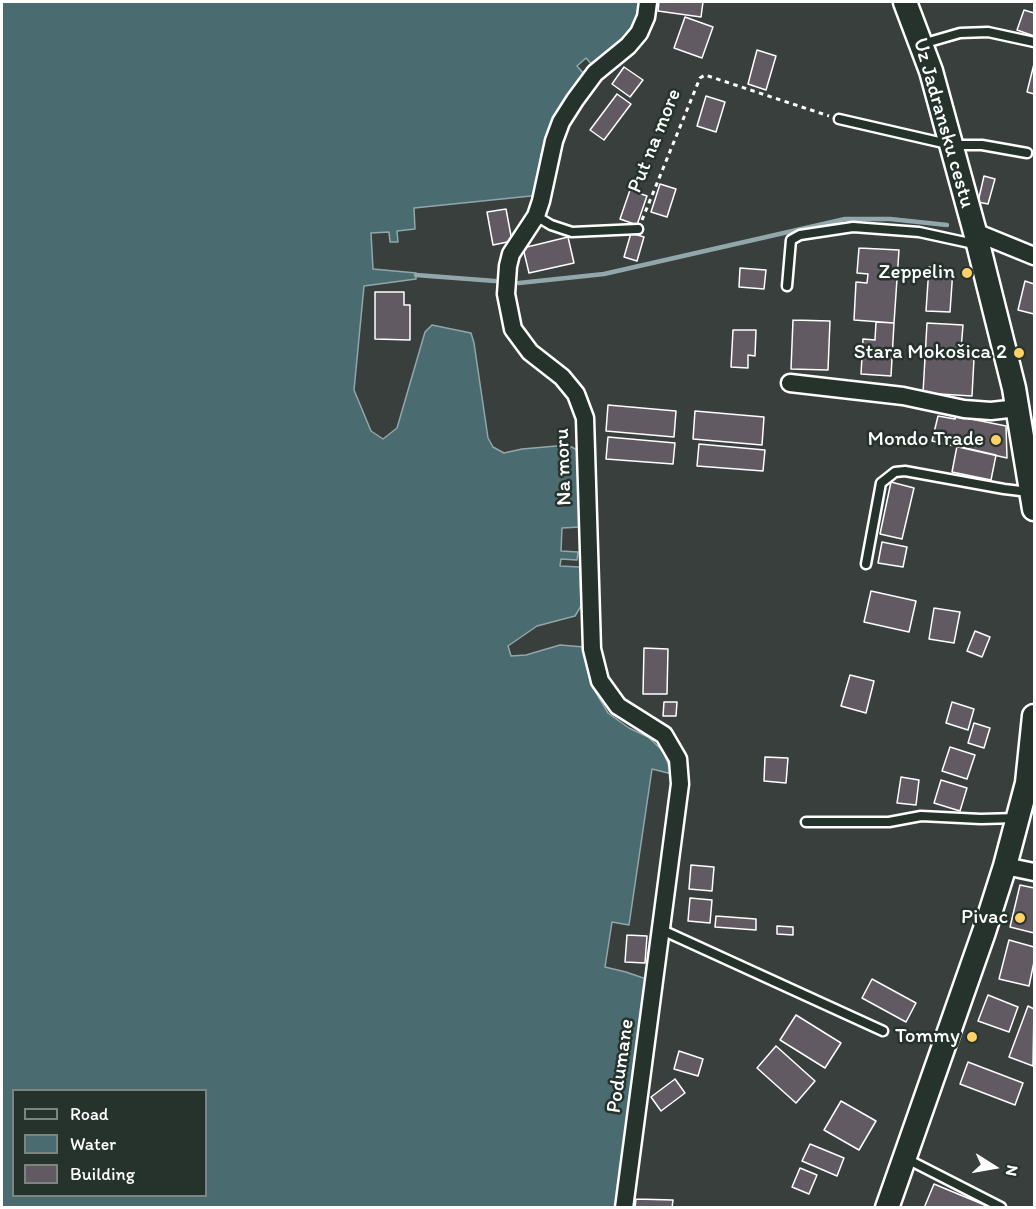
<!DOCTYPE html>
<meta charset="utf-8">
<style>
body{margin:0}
#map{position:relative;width:1036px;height:1209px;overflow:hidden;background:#383f3d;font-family:Itim,sans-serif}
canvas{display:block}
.frame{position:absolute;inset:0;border:3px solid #fff;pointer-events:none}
.legend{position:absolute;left:12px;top:1089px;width:195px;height:108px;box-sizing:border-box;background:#26332d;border:2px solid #7d8581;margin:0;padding:8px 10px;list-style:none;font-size:18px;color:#fff}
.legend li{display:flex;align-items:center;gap:12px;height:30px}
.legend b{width:30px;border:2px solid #7d8581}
.north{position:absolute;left:964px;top:1137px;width:60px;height:60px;-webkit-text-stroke:4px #26332d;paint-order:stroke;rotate:101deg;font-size:16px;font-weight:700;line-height:24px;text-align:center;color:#fff}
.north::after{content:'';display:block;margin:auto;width:21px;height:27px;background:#fff;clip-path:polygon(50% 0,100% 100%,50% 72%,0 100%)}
</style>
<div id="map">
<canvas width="1036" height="1209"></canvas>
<div class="frame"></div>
<ul class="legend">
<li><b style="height:8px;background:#26332d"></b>Road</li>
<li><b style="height:16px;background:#4a6c71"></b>Water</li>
<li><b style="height:16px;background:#615a63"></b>Building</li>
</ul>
<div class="north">N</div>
</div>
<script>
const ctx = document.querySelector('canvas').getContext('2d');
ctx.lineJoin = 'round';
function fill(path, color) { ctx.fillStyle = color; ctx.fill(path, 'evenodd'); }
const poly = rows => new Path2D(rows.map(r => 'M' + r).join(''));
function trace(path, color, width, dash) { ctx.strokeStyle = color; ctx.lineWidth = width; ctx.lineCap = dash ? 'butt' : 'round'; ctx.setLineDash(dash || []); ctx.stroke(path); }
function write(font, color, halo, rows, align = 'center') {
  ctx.font = font + ' Itim,sans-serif'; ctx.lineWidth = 5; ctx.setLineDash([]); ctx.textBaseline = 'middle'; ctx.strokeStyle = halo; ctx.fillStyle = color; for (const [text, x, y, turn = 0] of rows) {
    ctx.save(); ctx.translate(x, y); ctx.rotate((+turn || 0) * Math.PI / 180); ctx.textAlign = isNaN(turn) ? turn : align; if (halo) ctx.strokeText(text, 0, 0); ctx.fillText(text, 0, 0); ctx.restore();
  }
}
const water = poly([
 [2,2,640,2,637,22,623,44,593,66,586,58,577,66,584,74,557,115,541,154,538,191,531,196,414,208,415,229,397,231,398,242,390,242,389,232,371,233,373,269,416,273,416,279,364,286,354,390,371,431,383,439,397,428,425,332,432,325,471,333,474,343,488,438,493,447,504,453,522,449,568,445,579,451,580,527,562,528,561,551,578,552,577,560,561,559,560,566,580,567,581,606,575,616,537,626,508,646,511,656,526,655,560,645,584,647,591,684,608,713,629,728,648,737,663,751,672,774,652,769,629,925,612,922,605,967,626,972,649,980,644,996,615,1207,2,1208,2,2],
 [14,1090,206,1090,206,1196,14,1196,14,1090]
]);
fill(water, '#4a6c71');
trace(water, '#92a7aa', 1.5);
trace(poly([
 [416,275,495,281],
 [519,283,604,274,845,219,890,219,947,225]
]), '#92a7aa', 4.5);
const building = poly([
 [659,2,703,2,701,17,658,11,659,2],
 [1024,10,1034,13,1034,36,1017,30,1024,10],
 [685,17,713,27,702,58,674,48,685,17],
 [757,50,776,56,766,90,748,84,757,50],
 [1034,64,1034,94,1027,92,1034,64],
 [624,67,643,80,630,97,612,84,624,67],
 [617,94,631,104,604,140,590,130,617,94],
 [706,96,725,102,716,132,697,126,706,96],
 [984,176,995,179,988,204,978,202,984,176],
 [660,184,676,189,667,217,651,212,660,184],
 [630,190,647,196,637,225,620,219,630,190],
 [506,209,512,241,493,245,487,212,506,209],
 [631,233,644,237,637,261,624,257,631,233],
 [568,237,574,263,529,273,523,248,568,237],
 [859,248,899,250,894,323,854,320,856,282,867,283,868,274,857,273,859,248],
 [929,267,953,269,950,312,926,311,929,267],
 [740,268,766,270,764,289,739,287,740,268],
 [1025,281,1034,284,1034,314,1018,310,1025,281],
 [375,292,404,292,404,305,410,305,410,340,375,339,375,292],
 [793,320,830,321,828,370,791,369,793,320],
 [876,322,894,323,891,376,861,374,863,339,875,340,876,322],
 [927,323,963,325,961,350,949,349,948,356,974,358,972,396,923,393,927,323],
 [733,330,756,330,755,356,748,355,748,368,731,367,733,330],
 [608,405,676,411,674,437,606,431,608,405],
 [695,411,764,417,762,445,693,439,695,411],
 [938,416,955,419,956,416,1006,426,1007,458,932,441,938,416],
 [608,437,675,443,673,464,606,459,608,437],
 [699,444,765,450,763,471,697,466,699,444],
 [957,446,996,455,991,480,952,472,957,446],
 [891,482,914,488,902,539,880,534,891,482],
 [882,542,907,547,903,567,878,563,882,542],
 [871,591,916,601,909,632,864,622,871,591],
 [934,608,960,612,954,643,929,639,934,608],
 [975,631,990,637,982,657,967,651,975,631],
 [644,648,668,649,667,694,643,694,644,648],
 [850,675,874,681,866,713,841,706,850,675],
 [664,702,677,702,676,716,663,716,664,702],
 [952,702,974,709,968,730,946,723,952,702],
 [974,723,990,728,984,748,968,743,974,723],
 [950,747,975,755,967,779,942,771,950,747],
 [765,757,788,758,786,783,764,781,765,757],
 [901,777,919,780,916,805,897,803,901,777],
 [941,780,967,788,960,811,934,803,941,780],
 [691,865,714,867,712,891,689,889,691,865],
 [1020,885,1034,888,1034,933,1010,927,1020,885],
 [690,898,712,900,710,923,688,921,690,898],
 [716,916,756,919,756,930,715,927,716,916],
 [777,926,793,927,793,935,777,934,777,926],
 [627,935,647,936,645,963,625,962,627,935],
 [1009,940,1034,947,1034,962,1029,986,999,979,1009,940],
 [872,979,916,1003,906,1022,862,998,872,979],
 [988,995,1018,1007,1009,1032,978,1021,988,995],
 [1028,1006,1034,1009,1033,1066,1009,1057,1028,1006],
 [796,1015,841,1043,825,1068,780,1040,796,1015],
 [776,1046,815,1081,796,1103,757,1068,776,1046],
 [679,1051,703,1059,698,1076,674,1069,679,1051],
 [968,1062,1023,1083,1015,1105,960,1084,968,1062],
 [675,1079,685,1093,661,1111,651,1097,675,1079],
 [841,1101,876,1121,859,1150,824,1130,841,1101],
 [810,1144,844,1158,837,1176,802,1161,810,1144],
 [800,1168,817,1175,809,1194,792,1187,800,1168],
 [934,1184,987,1206,986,1208,924,1208,934,1184],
 [636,1199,673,1200,672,1208,635,1208,636,1199]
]);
fill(building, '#615a63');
trace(building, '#fff', 1.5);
const lane = poly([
 [922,44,960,33,988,32,1034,42],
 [839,119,952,145,982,145,1027,153],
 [536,216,551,225,572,232,638,229],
 [787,286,791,240,800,235,853,227,919,232,974,244],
 [866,564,881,483,895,472,905,471,1004,489,1029,492],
 [806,822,889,822,921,816,981,819,1017,818],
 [662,930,883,1031],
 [905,1158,1001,1207]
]);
const street = poly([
 [975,232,1034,256],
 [790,383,903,396,964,409,991,411,1018,408],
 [1005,866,1034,872],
 [624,1208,680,784,678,759,664,735,618,706,600,681,592,649,585,418,576,394,562,377,530,352,513,329,506,294,508,266,511,254,536,216,541,201,554,141,561,122,575,100,595,73,628,46,639,33,646,17,648,2]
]);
const secondary = poly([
 [905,2,931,71,975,232,1014,388,1034,509],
 [887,1208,984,932,1005,866,1027,783,1034,716]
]);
trace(lane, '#fff', 13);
trace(street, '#fff', 21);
trace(secondary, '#fff', 27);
trace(poly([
 [642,220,700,78,705,75,829,116]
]), '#fff', 3, [4.5, 4.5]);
trace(lane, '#26332d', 8);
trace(street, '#26332d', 16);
trace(secondary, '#26332d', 22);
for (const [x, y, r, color] of [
 [967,273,6,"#ffd166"],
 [1019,353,6,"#ffd166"],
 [996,440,6,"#ffd166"],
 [1020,918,6,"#ffd166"],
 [972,1037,6,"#ffd166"]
]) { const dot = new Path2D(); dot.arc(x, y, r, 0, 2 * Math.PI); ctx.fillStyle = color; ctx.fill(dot); trace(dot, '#26332d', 2); }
write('21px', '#fff', '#26332d', [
 ["Uz Jadransku cestu",943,123,74],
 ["Put na more",655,141,-68],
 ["Na moru",564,467,-92],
 ["Podumane",621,1066,-82]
]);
write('21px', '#fff', '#26332d', [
 ["Zeppelin",955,273],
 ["Stara Mokošica 2",1007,353],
 ["Mondo Trade",984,440],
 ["Pivac",1008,918],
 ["Tommy",960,1037]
], 'right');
</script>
